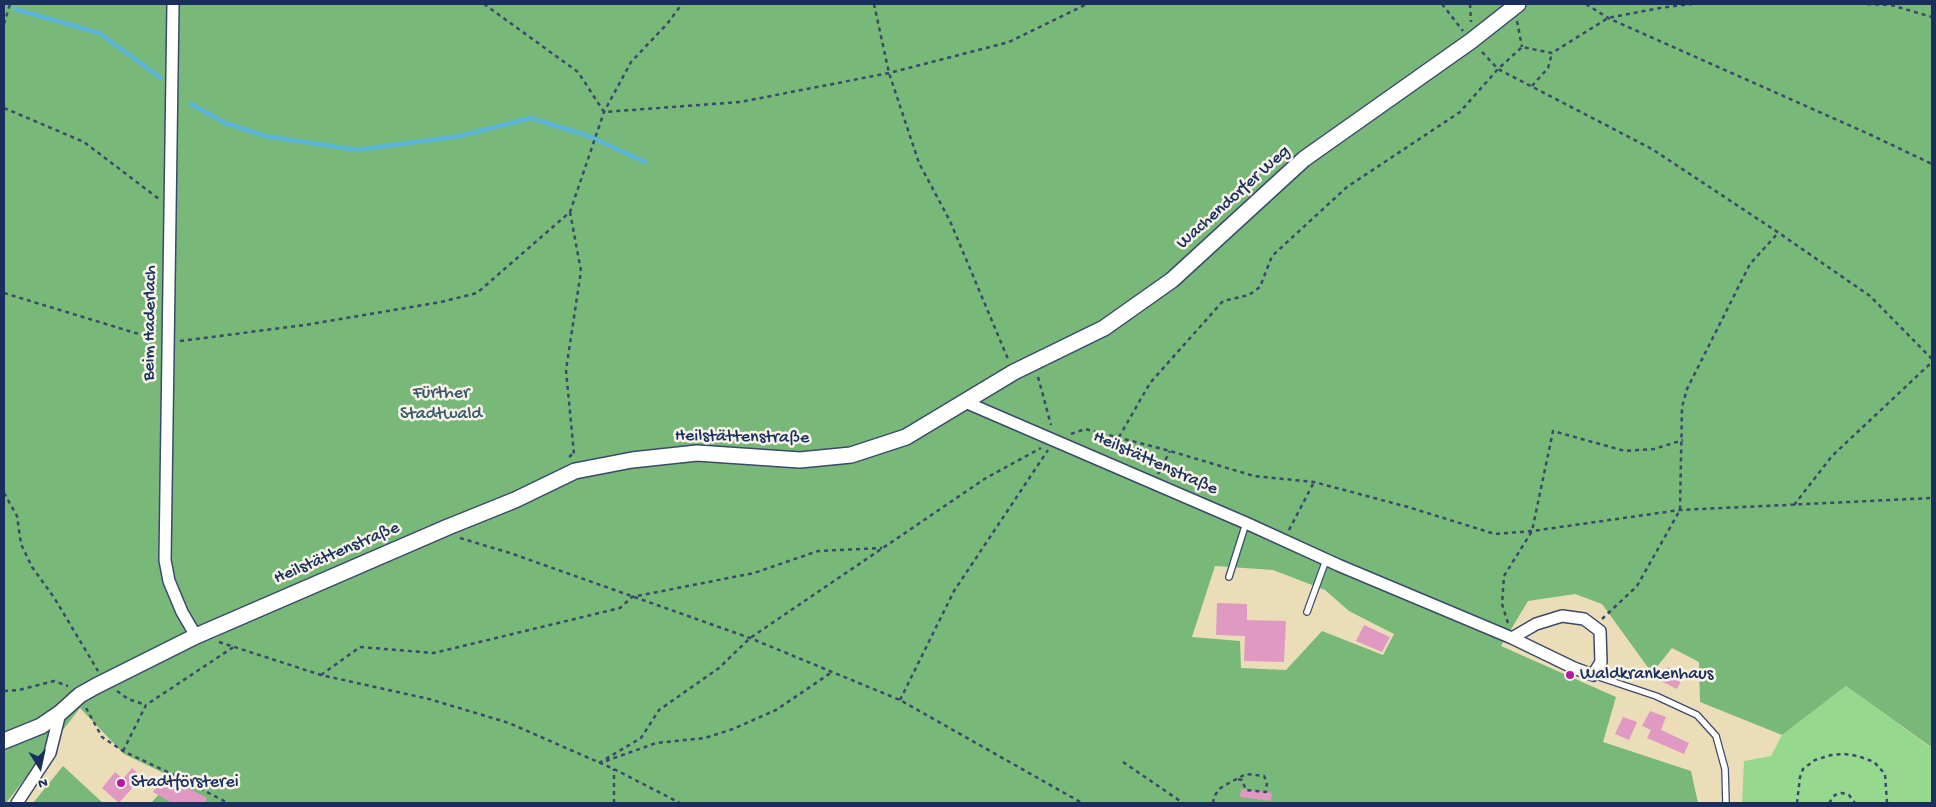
<!DOCTYPE html>
<meta charset="utf-8">
<style>
body{margin:0}
#map{position:relative;width:1936px;height:807px;overflow:hidden;background:#ecddb9;font-family:"Gochi Hand",sans-serif}
canvas{display:block}
.frame{position:absolute;inset:0;border:5px solid #1b2f5e;pointer-events:none}
.north{position:absolute;left:15px;top:742px;width:50px;height:50px;-webkit-text-stroke:4px #f7f3e8;paint-order:stroke;rotate:170deg;font-size:14px;font-weight:700;line-height:20px;text-align:center;color:#1b2f5e}
.north::after{content:'';display:block;margin:auto;width:18px;height:22px;background:#1b2f5e;clip-path:polygon(50% 0,100% 100%,50% 72%,0 100%)}
</style>
<div id="map">
<canvas width="1936" height="807"></canvas>
<div class="frame"></div>
<div class="north">N</div>
</div>
<script>
const ctx = document.querySelector('canvas').getContext('2d');
ctx.lineJoin = 'round';
function fill(path, color) { ctx.fillStyle = color; ctx.fill(path, 'evenodd'); }
const poly = rows => new Path2D(rows.map(r => 'M' + r).join(''));
function trace(path, color, width, dash) { ctx.strokeStyle = color; ctx.lineWidth = width; ctx.lineCap = dash ? 'butt' : 'round'; ctx.setLineDash(dash || []); ctx.stroke(path); }
function write(font, color, halo, rows, align = 'center') {
  ctx.font = font + ' "Gochi Hand",sans-serif'; ctx.lineWidth = 5; ctx.setLineDash([]); ctx.textBaseline = 'middle'; ctx.strokeStyle = halo; ctx.fillStyle = color; for (const [text, x, y, turn = 0] of rows) {
    ctx.save(); ctx.translate(x, y); ctx.rotate((+turn || 0) * Math.PI / 180); ctx.textAlign = isNaN(turn) ? turn : align; if (halo) ctx.strokeText(text, 0, 0); ctx.fillText(text, 0, 0); ctx.restore();
  }
}
fill(poly([
 [1846,686,1930,747,1932,746,1932,803,1742,803,1744,761,1771,756,1782,735]
]), '#96d88e');
fill(poly([
 [4,4,1932,4,1932,746,1931,747,1846,686,1782,735,1700,702,1699,662,1672,648,1652,673,1602,604,1575,594,1528,601,1501,646,1616,697,1603,742,1691,771,1698,803,151,803,174,778,124,754,80,708,6,803,4,803],
 [1215,566,1273,570,1325,590,1349,611,1394,634,1383,655,1322,631,1286,670,1241,668,1240,641,1192,637],
 [63,766,103,803,33,803]
]), '#78b879');
trace(poly([
 [4,4,6,5],
 [15,9,99,33,161,78],
 [191,104,225,123,265,136,357,150,460,136,531,118,591,137,645,162]
]), '#5bb6d9', 4.5);
fill(poly([
 [1217,603,1247,604,1247,620,1286,621,1284,662,1244,661,1245,636,1216,635],
 [1364,625,1390,637,1382,652,1356,641],
 [1668,667,1684,675,1677,689,1661,681],
 [1650,711,1666,717,1661,730,1689,743,1684,754,1647,738,1651,730,1642,726],
 [1623,717,1637,722,1629,740,1615,734],
 [132,768,142,777,119,803,102,788,115,772,123,779],
 [163,772,183,782,182,785,207,798,205,803,172,803,153,792],
 [1241,789,1272,793,1271,801,1240,797]
]), '#df99c3');
const service = poly([
 [1229,577,1246,523],
 [1307,612,1326,560],
 [1593,675,1656,696,1697,715,1716,736,1725,769,1726,803]
]);
const minor = poly([
 [173,4,165,560,169,581,182,612,196,636],
 [965,402,1246,523,1338,565,1512,638,1574,668,1593,675,1601,662,1600,631,1584,619,1562,616,1536,624,1512,638],
 [17,803,50,753,60,713]
]);
const tertiary = poly([
 [4,741,41,726,60,713,80,695,96,686,196,636,448,527,515,500,575,471,632,460,697,453,800,460,851,455,906,437,1014,372,1104,328,1172,280,1304,159,1471,41,1518,4]
]);
trace(service, '#3a496c', 8);
trace(minor, '#3a496c', 14);
trace(tertiary, '#3a496c', 18);
trace(poly([
 [484,4,578,72,604,112,740,102,889,73,1009,42,1087,4],
 [874,4,889,73,919,163,950,221,1008,359],
 [1442,4,1463,31],
 [1470,4,1471,22],
 [1586,4,1608,18,1871,135,1932,164],
 [1867,4,1891,5,1932,17],
 [1517,21,1522,47],
 [4,24,10,4],
 [1482,52,1498,69,1652,149,1779,233,1870,296,1932,359],
 [1532,86,1548,68,1552,53],
 [4,108,84,142,159,199],
 [570,212,581,271,566,370,574,454],
 [4,293,155,339],
 [180,341,305,325,441,302,477,293,570,212,604,112,631,62,667,24,682,4],
 [1038,377,1051,425],
 [1071,434,1085,429,1170,451,1254,476,1314,482,1408,507,1495,534,1532,531,1680,510,1932,498],
 [1111,451,1150,383,1223,301,1249,295,1260,287,1272,256,1347,187,1460,112,1498,69,1522,47,1552,53,1608,18,1660,8,1692,4],
 [569,457,574,453],
 [1158,474,1170,451],
 [4,493,17,516,21,544,32,567,55,599,98,671],
 [1794,505,1832,456,1932,362],
 [1289,530,1314,482],
 [460,538,513,554,750,638,900,700,1082,803],
 [1602,619,1637,586,1680,510,1682,407,1687,389,1750,264,1778,233],
 [1508,623,1502,604,1504,576,1532,531,1553,431,1625,451,1654,449,1683,440],
 [219,642,321,675,429,699,509,723,614,769,680,803],
 [321,675,360,647,434,653,620,608,632,597,754,573,818,551,882,548],
 [4,691,19,690,54,681,68,686],
 [117,691,128,699,146,705],
 [900,700,954,591,1048,450],
 [86,708,102,737,123,751,174,775,228,803],
 [123,751,146,705,235,646],
 [606,761,656,743,705,738,733,729,776,710,832,672],
 [1123,762,1183,803],
 [599,763,641,738,659,710,719,668,750,638,986,478,1041,448],
 [614,803,614,769],
 [1213,803,1214,797,1219,789,1229,783,1246,774,1264,776,1267,782,1266,792,1246,790,1242,780,1237,779],
 [1797,803,1800,777,1803,769,1815,760,1831,755,1844,754,1858,756,1874,762,1885,774,1887,803],
 [1829,803,1835,795,1842,793,1849,795,1855,803]
]), '#3a496c', 2.5, [4, 4]);
trace(service, '#fff', 5.5);
trace(minor, '#fff', 11);
trace(tertiary, '#fff', 15);
for (const [x, y, r, color] of [
 [1570,675,5,"#b5179e"],
 [121,783,5,"#b5179e"]
]) { const dot = new Path2D(); dot.arc(x, y, r, 0, 2 * Math.PI); ctx.fillStyle = color; ctx.fill(dot); trace(dot, '#f7f3e8', 2); }
write('18px', '#1b2f5e', '#f7f3e8', [
 ["Wachendorfer Weg",1234,198,-42],
 ["Beim Haderlach",151,323,-89],
 ["Heilstättenstraße",742,438,1],
 ["Heilstättenstraße",1155,464,24],
 ["Heilstättenstraße",337,554,-23]
]);
write('18px', '#3a596a', '#f7f3e8', [
 ["Fürther",441,394],
 ["Stadtwald",441,415]
]);
write('18px', '#1b2f5e', '#f7f3e8', [
 ["Waldkrankenhaus",1580,675],
 ["Stadtförsterei",131,783]
], 'left');
</script>
